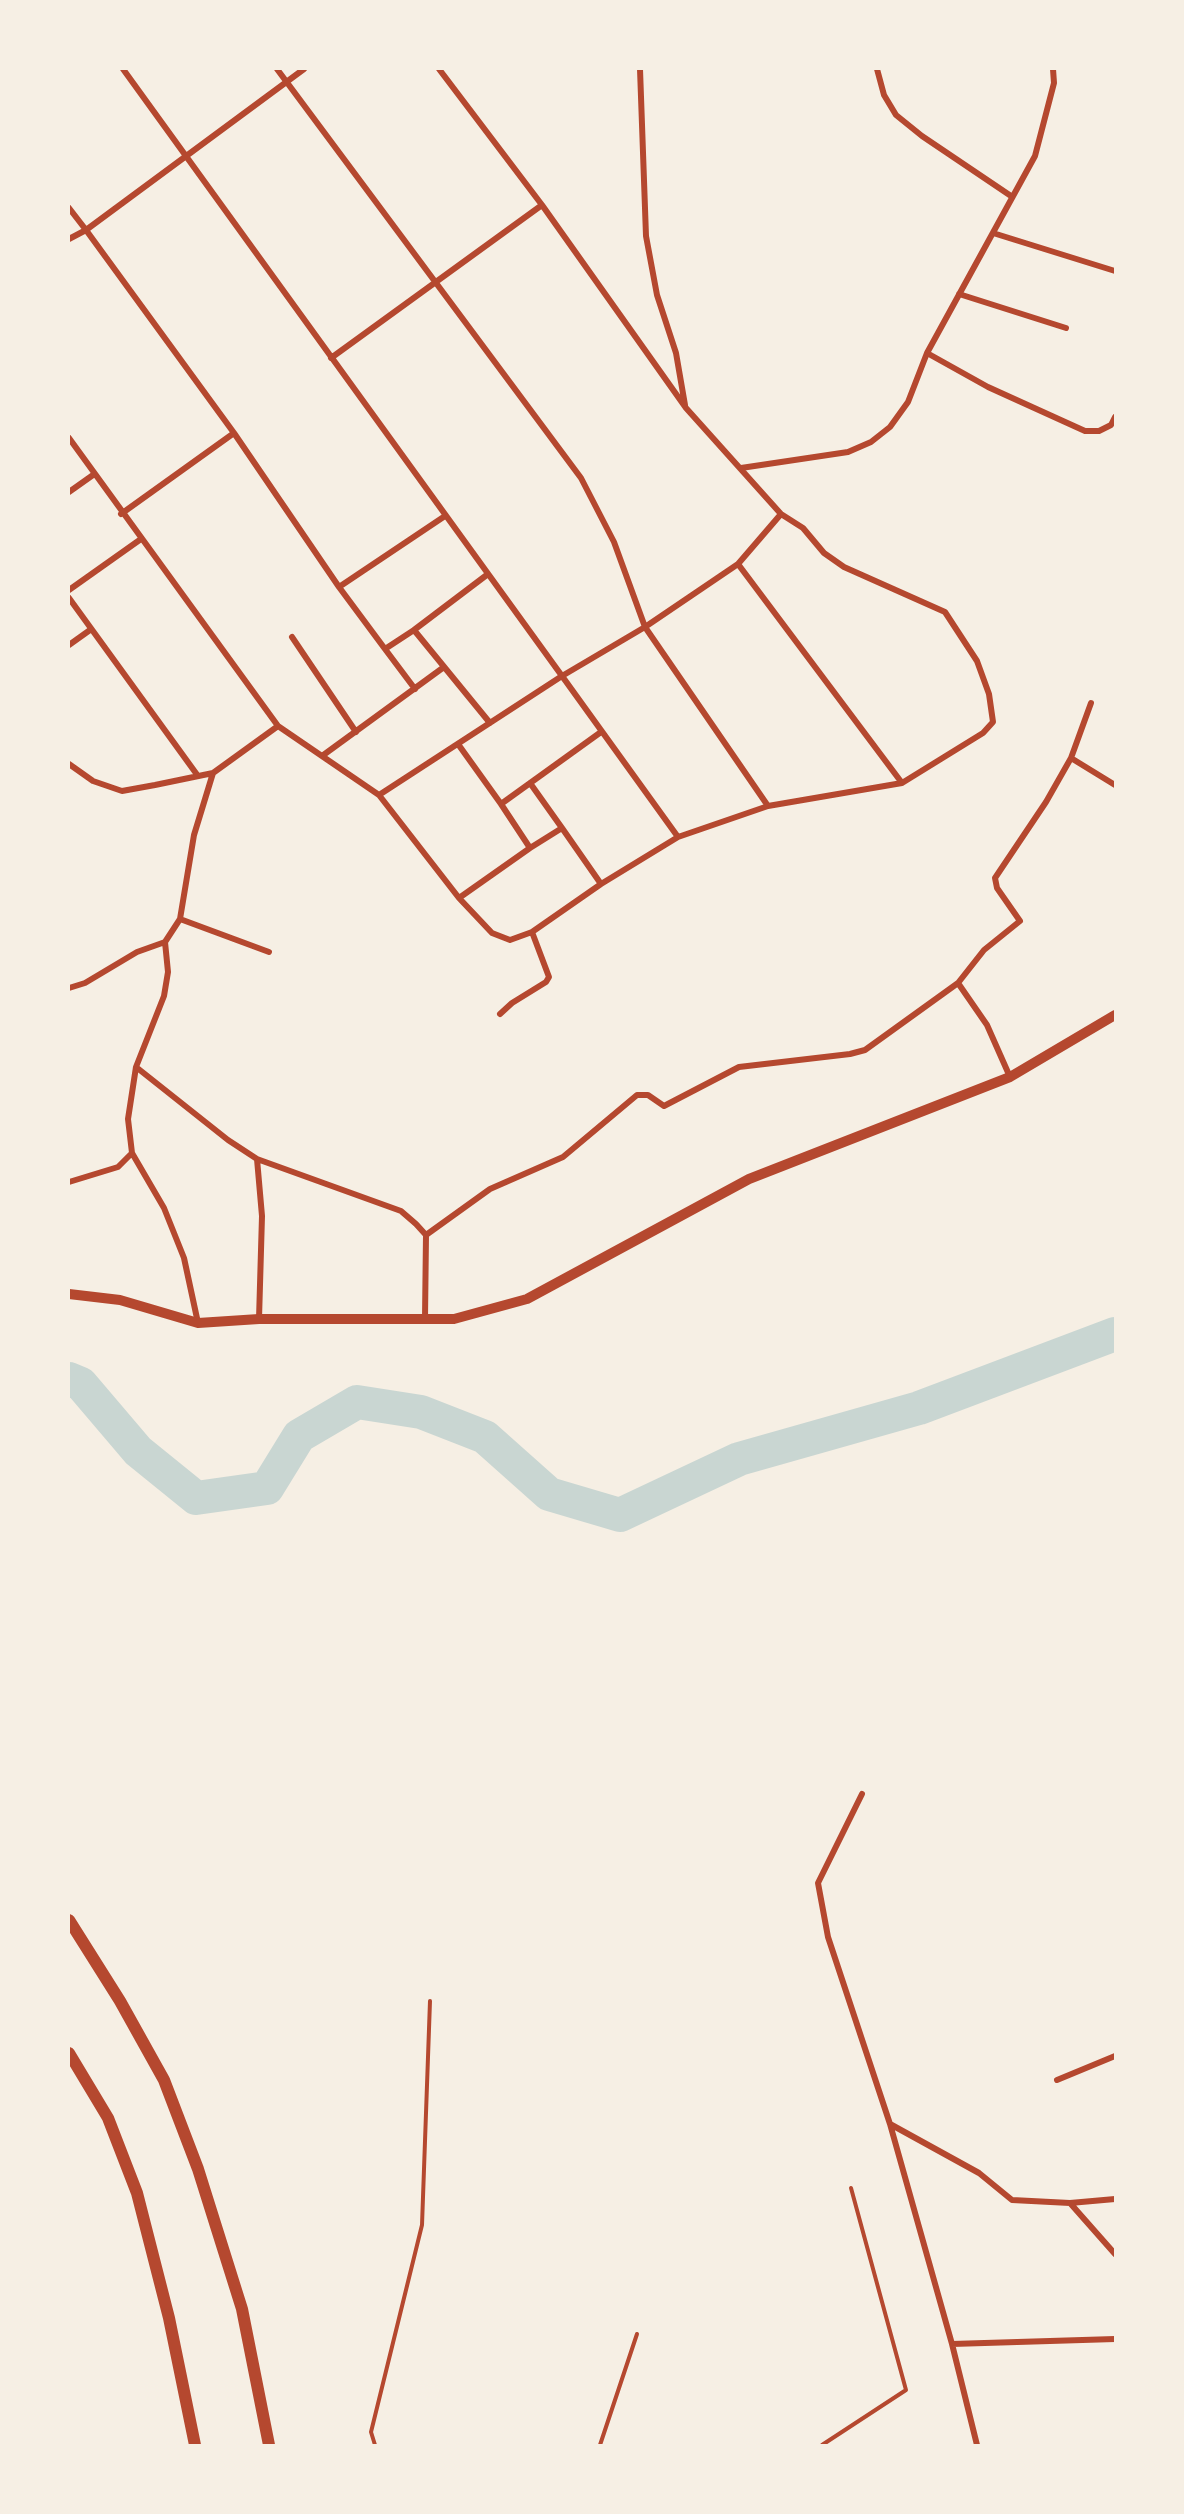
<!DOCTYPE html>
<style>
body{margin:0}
#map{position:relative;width:1184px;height:2514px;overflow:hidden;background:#f6efe4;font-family:"PT Sans Narrow",sans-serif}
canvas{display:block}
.frame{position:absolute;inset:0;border:70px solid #f6efe4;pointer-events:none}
</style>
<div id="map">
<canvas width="1184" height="2514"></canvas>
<div class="frame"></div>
</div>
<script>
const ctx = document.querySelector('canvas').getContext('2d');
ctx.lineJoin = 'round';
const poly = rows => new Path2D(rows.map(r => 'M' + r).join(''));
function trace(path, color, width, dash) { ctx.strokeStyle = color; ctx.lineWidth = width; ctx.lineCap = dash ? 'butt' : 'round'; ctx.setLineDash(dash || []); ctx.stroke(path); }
trace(poly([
 [69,1379,81,1384,138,1451,196,1498,267,1488,299,1436,357,1402,421,1412,485,1437,549,1494,620,1515,739,1459,919,1408,1115,1334]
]), '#c9d6d2', 34);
trace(poly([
 [375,2445,371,2432,422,2225,430,2001],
 [600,2445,637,2334],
 [822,2445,906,2390,851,2188]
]), '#b5482f', 4);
trace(poly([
 [123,69,562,676,645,627,738,564,781,514],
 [277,69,581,478,614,542,645,627,768,806,902,783],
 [439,69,542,205,686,408,781,514,803,528,824,553,844,567,945,612,977,661,989,694,993,722,983,733,902,783,738,564],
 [640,69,646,236,657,295,676,353,685,405],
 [877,69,884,95,896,115,922,136,1011,196],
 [69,208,86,230,304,69],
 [993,233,1115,271],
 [69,239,86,230,234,433],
 [959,294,1066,328],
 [927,353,988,387,1085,431,1099,431,1111,425,1115,417],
 [331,358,542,205],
 [69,438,278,726,213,773,155,785,122,791,93,781,69,764],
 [741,468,848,452,871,442,890,427,908,402,927,353,1035,156,1054,83,1053,69],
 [69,492,93,475],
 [121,514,234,433,339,587],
 [445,516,339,587,385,649,414,630,490,723],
 [69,590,141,539],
 [69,598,198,776],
 [414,630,488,574],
 [292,637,356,732],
 [69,645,90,630],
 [385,649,415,689],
 [278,726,379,795],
 [458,744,501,804,601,732],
 [322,756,444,667],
 [1071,758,1115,785],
 [530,783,562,828],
 [678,837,601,884,532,932,510,940,492,933,459,898,379,795,562,676,678,837,768,806],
 [530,848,562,828,601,884],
 [459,898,530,848,501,804],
 [180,919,269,952],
 [958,983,984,950,1020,921,997,888,995,878,1046,802,1071,758,1091,703],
 [69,988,85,983,137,952,165,942],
 [500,1014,512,1003,546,982,549,977,532,932],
 [136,1067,228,1140,257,1159],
 [69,1182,118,1167,132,1153],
 [426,1235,490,1189,563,1157,637,1095,648,1095,664,1106,739,1067,850,1054,865,1050,958,983,987,1025,1010,1077],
 [259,1319,262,1216,257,1159,401,1211,416,1224,426,1235,425,1318],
 [198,1323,184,1258,164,1208,132,1153,128,1119,136,1067,164,996,168,972,165,942,180,919,194,835,213,773],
 [862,1794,818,1883,828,1937,890,2124],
 [1057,2080,1115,2056],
 [1115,2199,1070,2203,1115,2254],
 [952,2344,1115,2339],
 [977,2445,952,2344,890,2124,979,2173,1012,2200,1070,2203]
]), '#b5482f', 6);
trace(poly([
 [69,1294,120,1300,198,1323,259,1319,454,1319,527,1299,749,1179,1010,1077,1115,1015]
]), '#b5482f', 10);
trace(poly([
 [69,1920,120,2001,164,2080,198,2169,242,2309,269,2445],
 [69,2053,108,2118,137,2193,169,2318,195,2445]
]), '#b5482f', 12);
</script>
